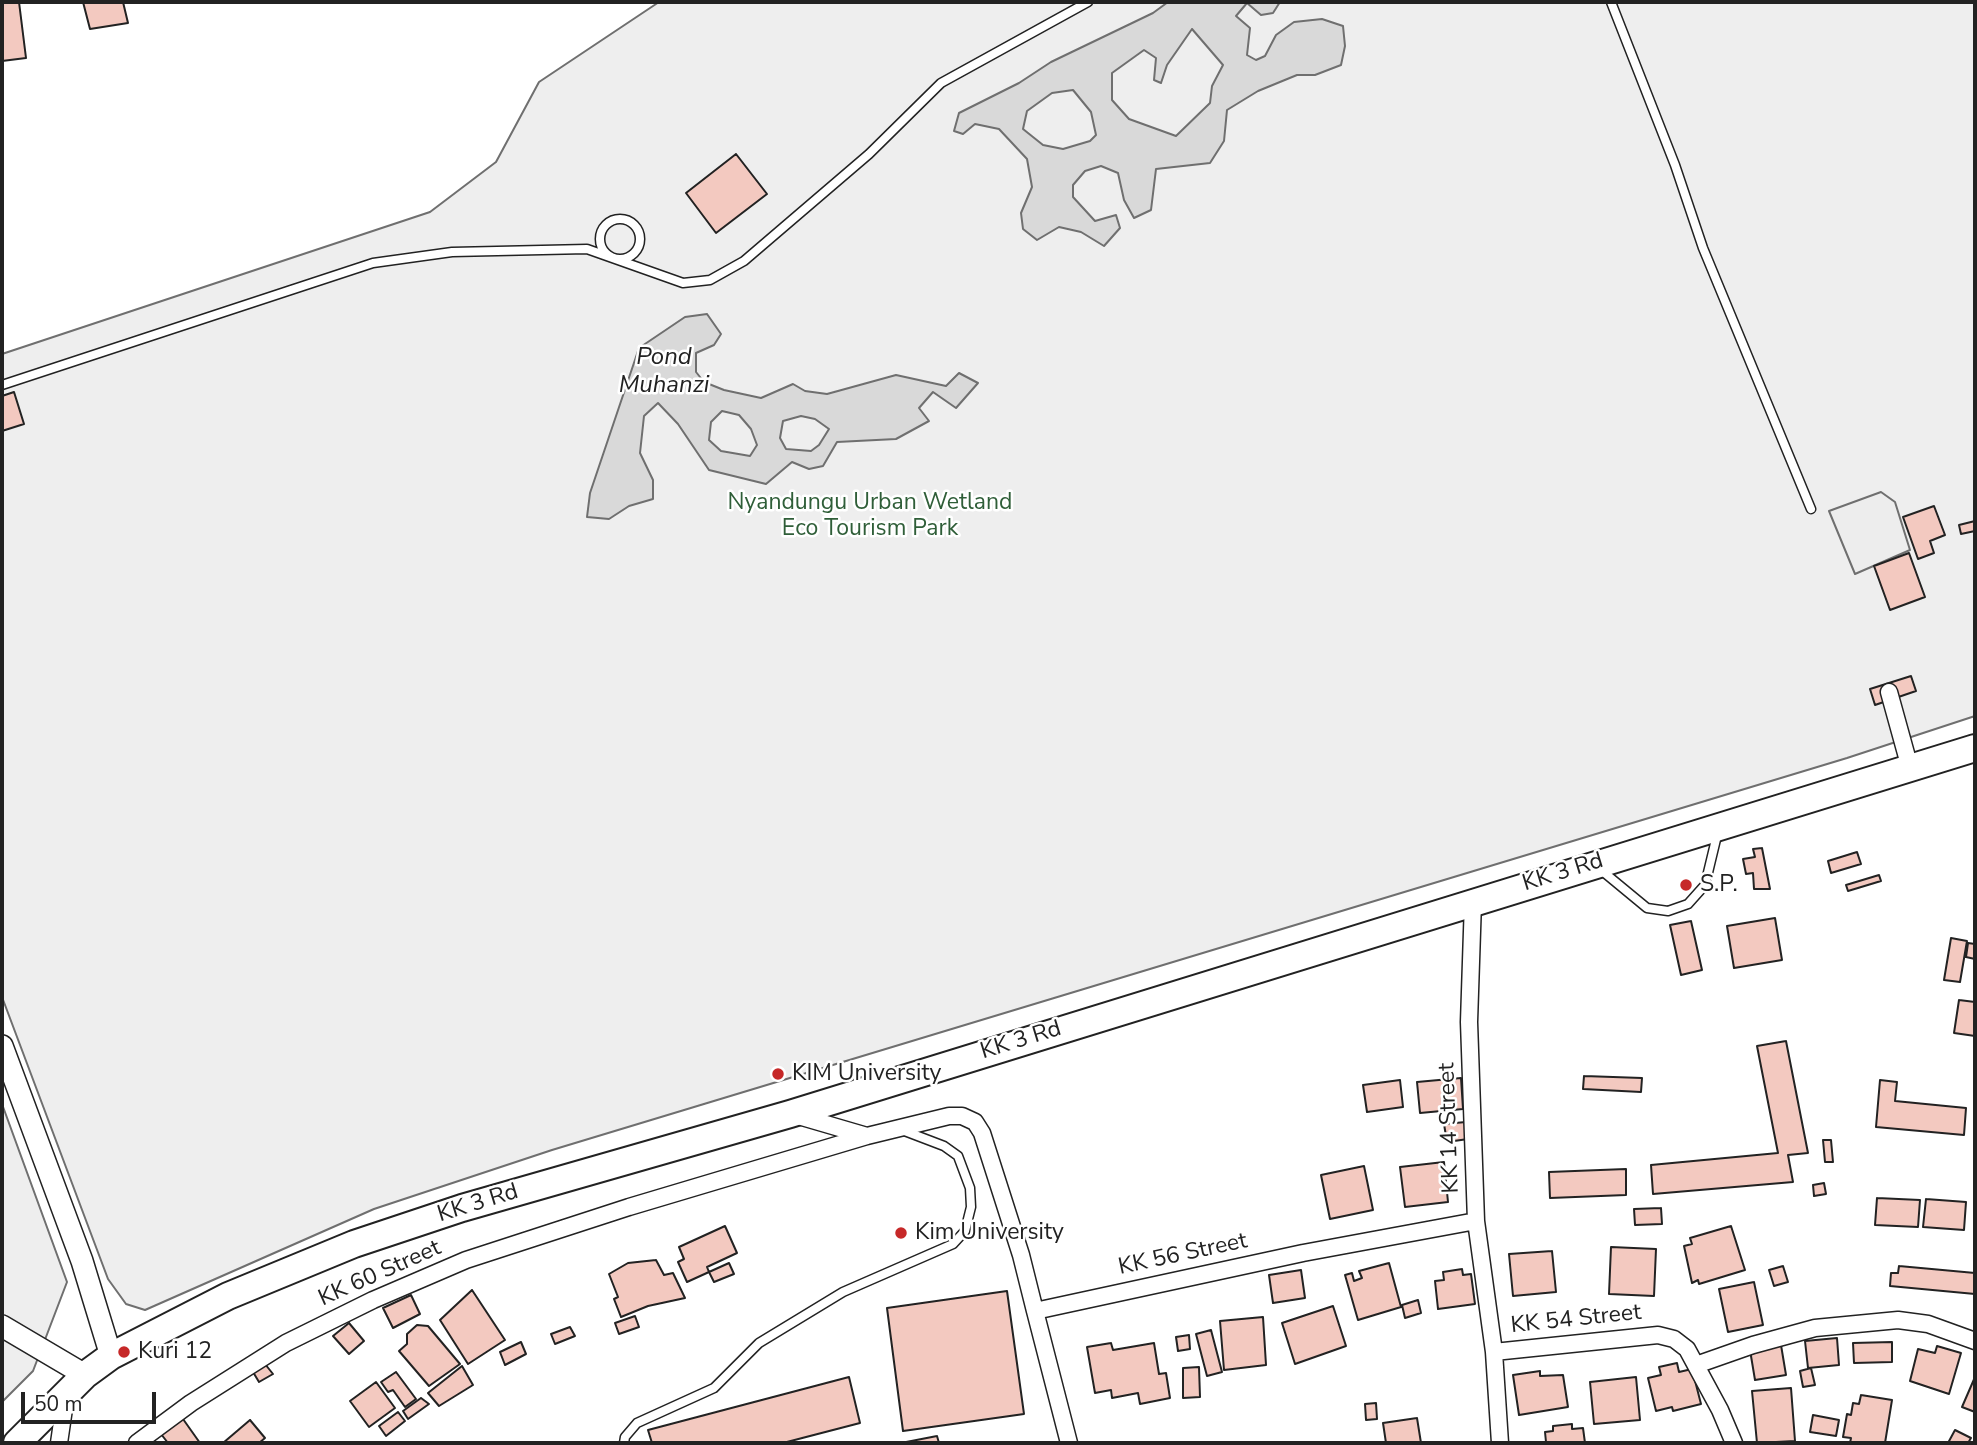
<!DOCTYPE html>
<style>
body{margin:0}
#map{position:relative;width:1977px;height:1445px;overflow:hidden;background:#fff;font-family:"Nunito Sans",sans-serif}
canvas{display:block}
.frame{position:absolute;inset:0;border:4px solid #222;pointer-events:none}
.scale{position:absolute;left:21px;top:1392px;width:135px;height:32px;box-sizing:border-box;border:4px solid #222;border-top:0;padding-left:9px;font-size:21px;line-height:24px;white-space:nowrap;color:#222;-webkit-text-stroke:5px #fff;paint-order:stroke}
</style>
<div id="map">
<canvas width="1977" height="1445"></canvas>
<div class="frame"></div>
<div class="scale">50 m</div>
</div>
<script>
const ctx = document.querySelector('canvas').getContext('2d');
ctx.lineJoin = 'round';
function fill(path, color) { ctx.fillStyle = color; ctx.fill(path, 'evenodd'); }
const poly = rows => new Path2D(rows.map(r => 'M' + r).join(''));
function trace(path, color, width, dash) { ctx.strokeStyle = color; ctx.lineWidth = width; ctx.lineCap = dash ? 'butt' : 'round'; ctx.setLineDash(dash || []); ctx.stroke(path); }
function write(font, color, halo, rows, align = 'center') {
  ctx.font = font + ' "Nunito Sans",sans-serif'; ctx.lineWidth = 5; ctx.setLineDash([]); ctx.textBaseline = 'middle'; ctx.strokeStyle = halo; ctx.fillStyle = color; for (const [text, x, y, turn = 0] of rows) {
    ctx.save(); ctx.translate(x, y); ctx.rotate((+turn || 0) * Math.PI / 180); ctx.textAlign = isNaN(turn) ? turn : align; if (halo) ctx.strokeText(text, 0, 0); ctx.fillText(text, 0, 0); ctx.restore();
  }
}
const green = poly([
 [659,2,1975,2,1975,716,1847,758,552,1150,374,1209,145,1310,126,1304,108,1279,2,997,2,354,430,212,496,162,539,82,659,2],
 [2,1104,67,1282,33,1371,2,1402,2,1104]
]);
fill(green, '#eee');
trace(green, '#6f6f6f', 2);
const parking = poly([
 [1881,492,1895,502,1910,550,1855,574,1829,511,1881,492]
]);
fill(parking, '#ededed');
trace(parking, '#6f6f6f', 2);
const water = poly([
 [1168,2,1280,2,1273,13,1261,15,1247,3,1236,16,1250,28,1247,55,1256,60,1265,56,1276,35,1294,22,1322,19,1343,26,1345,46,1341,65,1315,75,1297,75,1258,91,1227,110,1224,141,1210,163,1156,169,1151,210,1134,218,1124,200,1118,173,1101,166,1085,171,1073,185,1073,197,1095,221,1116,215,1120,228,1104,246,1081,232,1059,227,1037,240,1023,229,1021,213,1032,187,1027,159,999,129,975,124,963,134,954,131,959,113,1019,83,1051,62,1153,13,1168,2],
 [1192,29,1223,65,1212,86,1210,103,1176,136,1129,119,1112,100,1112,73,1144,50,1156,58,1154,80,1161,83,1167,65,1192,29],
 [1073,90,1091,112,1096,135,1090,141,1063,149,1043,145,1023,129,1027,111,1052,93,1073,90],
 [707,314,721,334,714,345,696,353,696,372,704,382,724,390,761,398,793,384,805,391,827,394,896,375,946,386,959,373,978,383,956,408,933,392,919,408,929,421,896,439,837,442,823,466,809,469,792,462,766,484,709,470,678,424,658,403,644,416,640,453,653,480,653,499,629,506,609,519,587,517,590,493,639,348,685,317,707,314],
 [722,411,739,415,751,429,757,445,750,456,721,451,709,440,711,422,722,411],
 [801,416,815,419,829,429,819,445,811,451,786,449,780,438,783,421,801,416]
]);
fill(water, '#d9d9d9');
trace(water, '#6f6f6f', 2);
const building = poly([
 [2,2,19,2,26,58,2,61,2,2],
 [83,2,123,2,128,23,90,29,83,2],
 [736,154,767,194,716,233,686,193,736,154],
 [14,392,24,424,2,431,2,396,14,392],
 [1934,506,1945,535,1930,541,1934,553,1918,559,1903,517,1934,506],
 [1975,521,1975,531,1961,534,1959,525,1975,521],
 [1909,553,1925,597,1890,610,1874,566,1909,553],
 [1911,676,1916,691,1875,705,1870,689,1911,676],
 [1762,848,1770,889,1754,889,1753,873,1746,874,1743,859,1755,857,1753,849,1762,848],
 [1857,852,1861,864,1831,873,1828,861,1857,852],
 [1879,875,1881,881,1848,891,1846,885,1879,875],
 [1775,918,1782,960,1734,968,1727,926,1775,918],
 [1691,921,1702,970,1681,975,1670,925,1691,921],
 [1951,938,1967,941,1960,982,1944,980,1951,938],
 [1968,943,1975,944,1975,959,1966,957,1968,943],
 [1959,1000,1975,1002,1975,1036,1954,1033,1959,1000],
 [1786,1041,1808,1153,1788,1155,1793,1182,1653,1194,1651,1165,1778,1153,1757,1046,1786,1041],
 [1584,1076,1642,1078,1641,1092,1583,1089,1584,1076],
 [1461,1078,1463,1109,1420,1113,1417,1082,1461,1078],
 [1400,1080,1403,1107,1367,1112,1363,1085,1400,1080],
 [1880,1080,1897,1082,1895,1101,1966,1108,1964,1135,1876,1127,1880,1080],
 [1466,1122,1468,1139,1447,1142,1444,1124,1466,1122],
 [1823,1140,1831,1140,1833,1162,1825,1162,1823,1140],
 [1444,1162,1448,1202,1405,1207,1400,1167,1444,1162],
 [1364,1166,1373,1210,1330,1219,1321,1175,1364,1166],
 [1626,1169,1626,1195,1550,1198,1549,1172,1626,1169],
 [1824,1183,1826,1194,1814,1196,1813,1185,1824,1183],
 [1877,1198,1920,1200,1918,1227,1875,1225,1877,1198],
 [1926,1199,1966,1202,1964,1230,1923,1227,1926,1199],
 [1661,1208,1662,1224,1635,1225,1634,1209,1661,1208],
 [725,1226,737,1253,707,1267,709,1272,687,1282,678,1262,684,1259,679,1247,725,1226],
 [1731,1226,1745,1270,1699,1284,1698,1280,1692,1283,1684,1246,1692,1244,1690,1238,1731,1226],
 [1611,1247,1656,1249,1654,1296,1609,1294,1611,1247],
 [1552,1251,1556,1292,1513,1296,1509,1254,1552,1251],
 [656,1260,664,1275,673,1273,685,1298,648,1306,621,1317,614,1299,618,1297,609,1274,628,1263,656,1260],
 [729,1263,734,1274,714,1282,709,1272,729,1263],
 [1389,1263,1401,1307,1358,1320,1345,1275,1352,1273,1354,1281,1362,1278,1359,1271,1389,1263],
 [1783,1266,1788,1282,1774,1286,1769,1270,1783,1266],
 [1899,1266,1975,1273,1975,1294,1890,1286,1891,1273,1898,1273,1899,1266],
 [1462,1269,1463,1275,1471,1274,1475,1304,1438,1309,1435,1281,1444,1280,1443,1272,1462,1269],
 [1301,1270,1305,1298,1273,1303,1269,1275,1301,1270],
 [1754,1282,1763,1325,1728,1332,1719,1289,1754,1282],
 [472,1290,505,1340,468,1364,440,1320,472,1290],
 [1007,1291,1024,1414,903,1431,887,1308,1007,1291],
 [411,1295,420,1314,393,1328,383,1308,411,1295],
 [1418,1300,1421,1313,1405,1318,1402,1305,1418,1300],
 [1333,1306,1346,1346,1295,1364,1282,1323,1333,1306],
 [635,1316,639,1327,619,1334,615,1323,635,1316],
 [1263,1317,1266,1365,1224,1370,1220,1321,1263,1317],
 [349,1323,364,1341,349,1354,333,1336,349,1323],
 [417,1325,428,1326,460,1364,429,1386,399,1351,407,1344,407,1334,417,1325],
 [570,1327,575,1336,555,1344,551,1334,570,1327],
 [1211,1330,1222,1372,1207,1376,1196,1334,1211,1330],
 [1189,1335,1190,1349,1178,1351,1176,1337,1189,1335],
 [1837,1338,1839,1365,1808,1368,1805,1341,1837,1338],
 [521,1342,526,1354,505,1365,500,1352,521,1342],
 [1892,1342,1892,1362,1854,1363,1853,1343,1892,1342],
 [1111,1343,1113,1350,1154,1343,1159,1374,1166,1373,1170,1398,1140,1404,1138,1393,1112,1398,1111,1390,1095,1393,1087,1347,1111,1343],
 [1781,1345,1786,1375,1755,1380,1750,1350,1781,1345],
 [1937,1346,1961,1353,1949,1394,1910,1381,1918,1349,1935,1353,1937,1346],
 [1677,1363,1679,1372,1692,1369,1701,1404,1673,1411,1672,1407,1656,1411,1648,1378,1661,1375,1659,1367,1677,1363],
 [265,1364,273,1374,259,1382,253,1372,265,1364],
 [462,1366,473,1385,439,1406,428,1393,462,1366],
 [1199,1367,1200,1397,1183,1398,1183,1368,1199,1367],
 [1811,1368,1815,1385,1803,1387,1800,1371,1811,1368],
 [1540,1371,1540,1376,1563,1375,1568,1407,1519,1415,1513,1375,1540,1371],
 [396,1372,416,1399,405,1407,393,1390,388,1392,381,1382,396,1372],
 [849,1377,860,1423,783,1443,652,1443,648,1430,849,1377],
 [1636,1377,1640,1420,1594,1424,1590,1382,1636,1377],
 [1975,1377,1975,1412,1962,1407,1975,1377],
 [376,1382,395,1408,369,1427,350,1401,376,1382],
 [1791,1388,1795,1441,1757,1443,1752,1391,1791,1388],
 [1861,1395,1892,1400,1885,1443,1850,1443,1851,1438,1843,1437,1847,1414,1851,1415,1853,1403,1859,1404,1861,1395],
 [421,1398,429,1404,408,1419,403,1411,421,1398],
 [1376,1403,1377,1419,1366,1420,1365,1404,1376,1403],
 [398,1412,405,1421,386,1436,379,1426,398,1412],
 [1813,1415,1839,1420,1836,1436,1810,1432,1813,1415],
 [1417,1418,1421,1443,1386,1443,1383,1423,1417,1418],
 [183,1419,200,1443,168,1443,161,1434,183,1419],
 [250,1420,265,1438,259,1443,223,1443,250,1420],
 [1572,1424,1572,1429,1583,1428,1585,1443,1540,1443,1546,1442,1545,1432,1553,1431,1553,1426,1572,1424],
 [1955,1430,1971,1438,1968,1443,1948,1443,1955,1430],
 [937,1436,939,1443,901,1443,937,1436]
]);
fill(building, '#f3c9c0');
trace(building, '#222', 2);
const service = poly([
 [1611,2,1675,165,1703,248,1811,509],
 '600 239a20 20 0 1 1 40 0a20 20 0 1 1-40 0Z',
 [2,385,373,263,452,252,587,249,683,283,710,280,744,261,869,154,941,83,1088,2],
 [1601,870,1647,908,1668,911,1688,904,1705,885,1718,831],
 [624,1443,625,1437,637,1423,714,1388,759,1343,843,1292,953,1244,965,1231,971,1207,970,1188,958,1156,944,1146,902,1130]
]);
const minor = poly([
 [1889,692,1910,768],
 [1473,901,1469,1022,1476,1221,1494,1352],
 [795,1115,867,1136,949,1116,962,1116,975,1122,982,1133,1021,1255,1035,1311],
 [1696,1365,1753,1345,1815,1328,1898,1320,1928,1324,1975,1341],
 [59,1443,66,1395],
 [137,1443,191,1403,286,1343,373,1300,466,1260,629,1207,867,1136],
 [1069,1443,1035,1311,1303,1253,1476,1221],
 [1500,1443,1494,1352,1658,1335,1674,1339,1687,1349,1720,1410,1734,1443]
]);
const tertiary = poly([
 [2,1046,82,1261,111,1356],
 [2,1326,85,1375]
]);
const trunk = poly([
 [17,1443,85,1375,111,1356,228,1296,354,1244,462,1208,790,1114,1975,748]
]);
trace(service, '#222', 11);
trace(minor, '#222', 19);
trace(tertiary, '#222', 24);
trace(trunk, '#222', 30);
trace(service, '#fff', 8);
trace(minor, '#fff', 16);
trace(tertiary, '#fff', 21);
trace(trunk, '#fff', 26);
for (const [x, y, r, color] of [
 [1686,885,7,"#c62828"],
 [778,1074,7,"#c62828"],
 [901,1233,7,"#c62828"],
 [124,1352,7,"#c62828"]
]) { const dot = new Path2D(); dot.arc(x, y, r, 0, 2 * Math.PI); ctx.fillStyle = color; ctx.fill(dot); trace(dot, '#fff', 2.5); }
write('23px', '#2f5e38', '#fff', [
 ["Nyandungu Urban Wetland",870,503],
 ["Eco Tourism Park",870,529]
]);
write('23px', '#222', '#fff', [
 ["KK 3 Rd",1563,873,-17],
 ["KK 3 Rd",1021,1041,-17],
 ["KK 14 Street",1450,1128,-92],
 ["KK 3 Rd",478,1204,-17],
 ["KK 56 Street",1183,1255,-12],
 ["KK 60 Street",380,1274,-24],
 ["KK 54 Street",1576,1320,-6]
]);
write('23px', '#222', '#fff', [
 ["S.P.",1700,885],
 ["KIM University",792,1074],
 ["Kim University",915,1233],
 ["Kuri 12",138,1352]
], 'left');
write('italic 24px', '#222', '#fff', [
 ["Pond",664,358],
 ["Muhanzi",664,386]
]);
</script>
